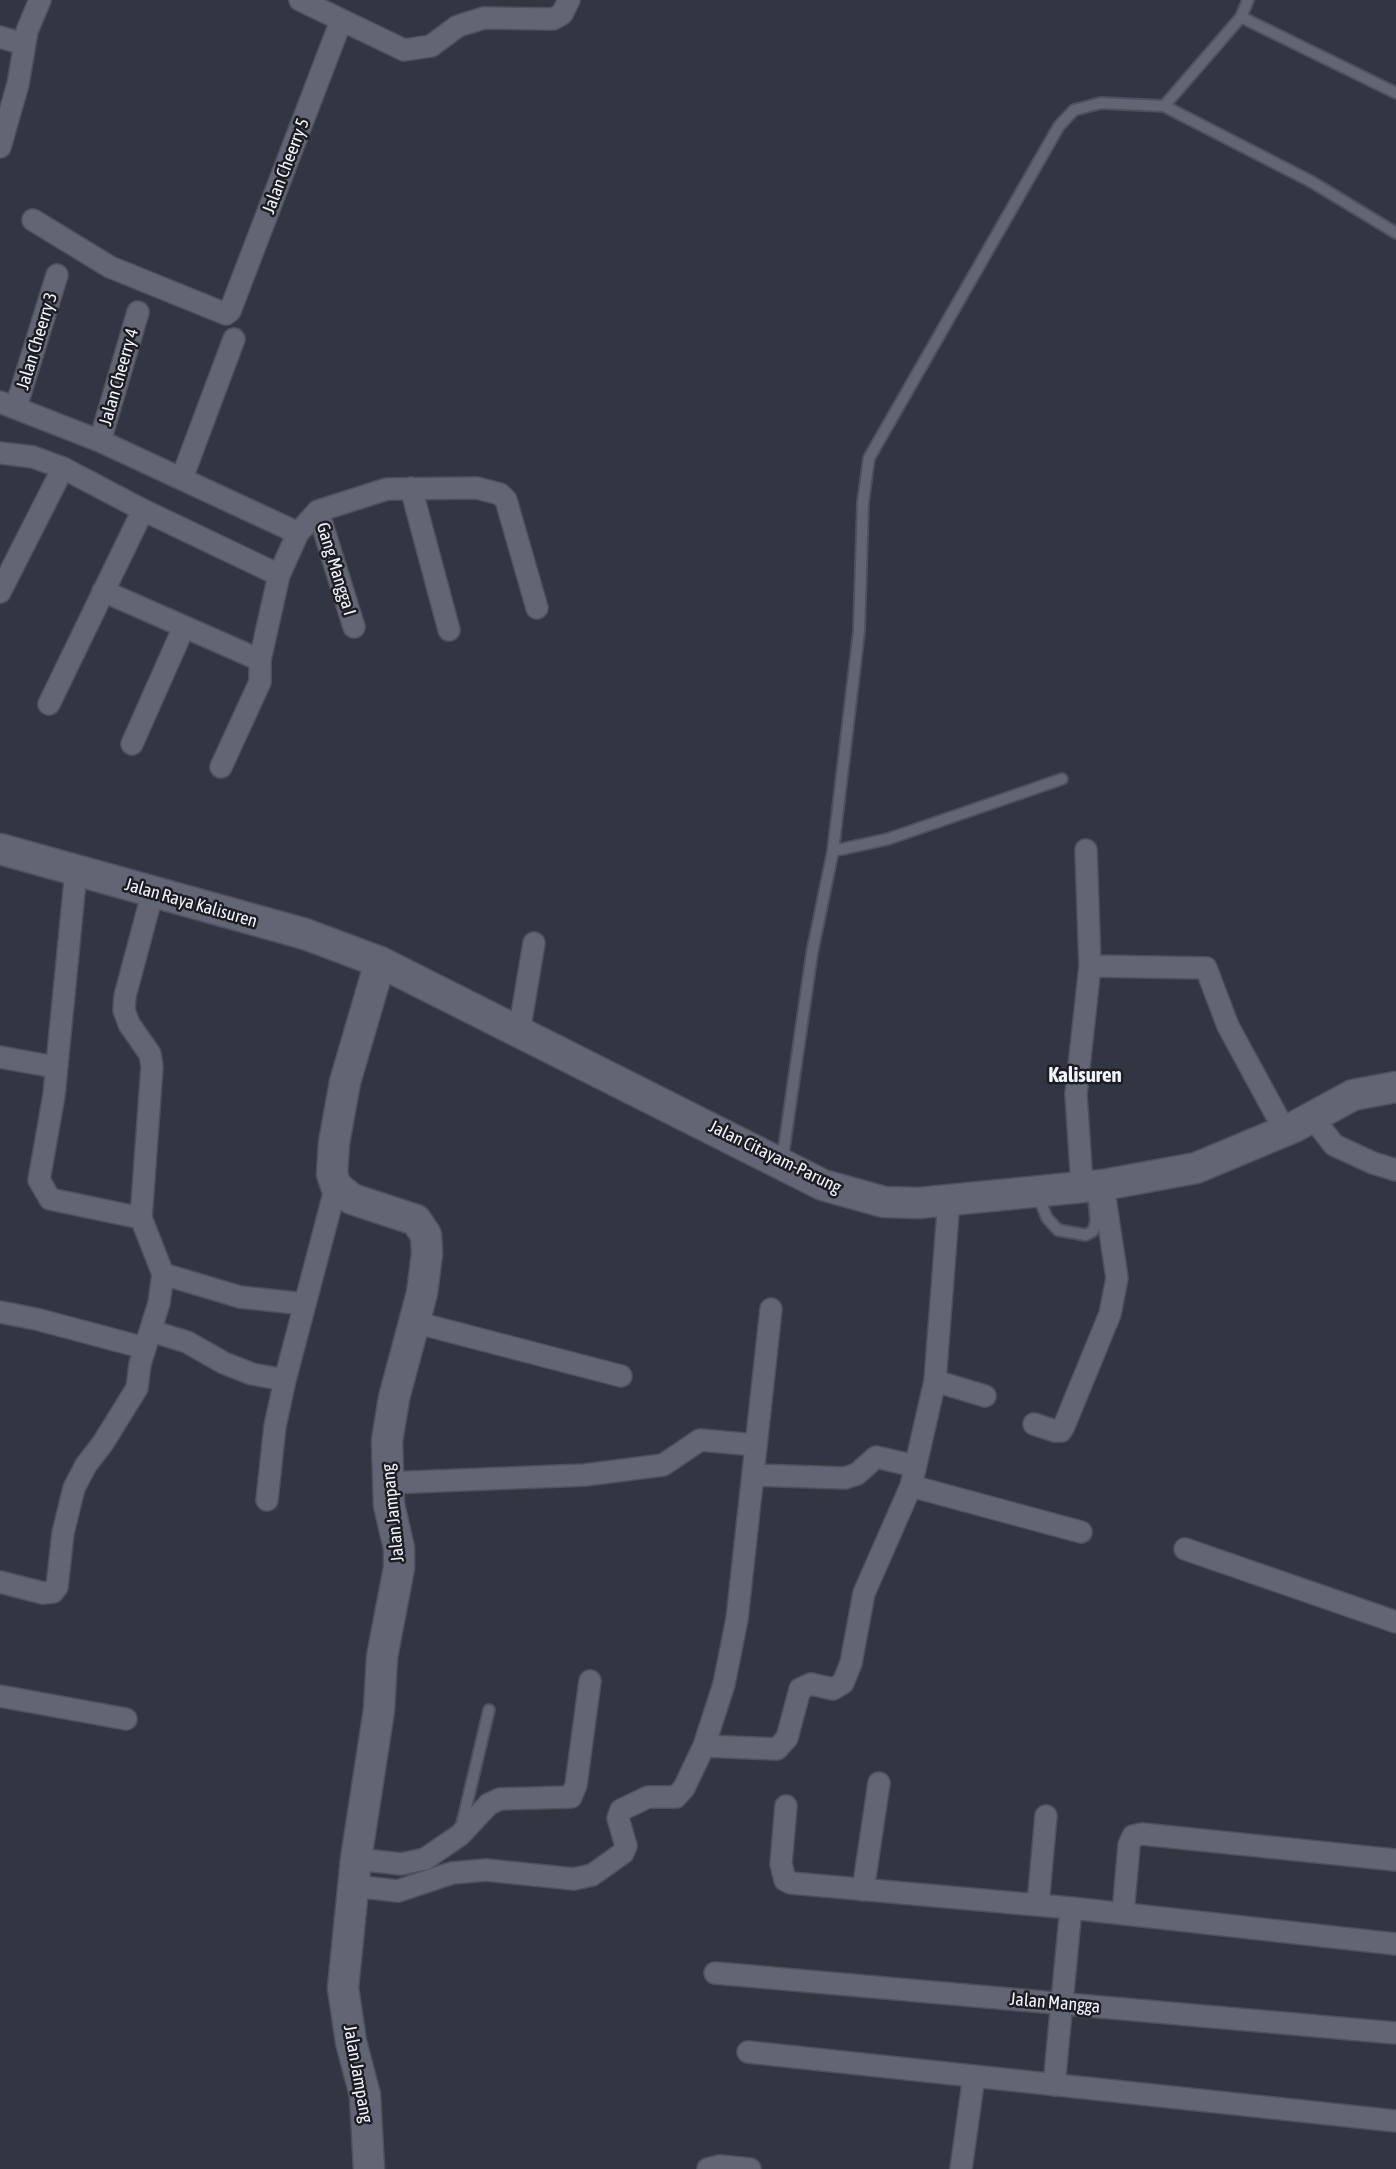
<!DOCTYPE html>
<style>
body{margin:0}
canvas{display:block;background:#323542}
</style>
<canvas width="1396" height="2169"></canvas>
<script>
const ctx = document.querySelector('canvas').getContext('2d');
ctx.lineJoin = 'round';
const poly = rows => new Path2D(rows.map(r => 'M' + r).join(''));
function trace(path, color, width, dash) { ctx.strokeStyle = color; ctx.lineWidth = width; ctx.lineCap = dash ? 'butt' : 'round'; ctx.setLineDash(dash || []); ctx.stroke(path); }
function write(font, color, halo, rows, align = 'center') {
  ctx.font = font + ' "Asap Condensed",sans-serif'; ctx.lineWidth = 5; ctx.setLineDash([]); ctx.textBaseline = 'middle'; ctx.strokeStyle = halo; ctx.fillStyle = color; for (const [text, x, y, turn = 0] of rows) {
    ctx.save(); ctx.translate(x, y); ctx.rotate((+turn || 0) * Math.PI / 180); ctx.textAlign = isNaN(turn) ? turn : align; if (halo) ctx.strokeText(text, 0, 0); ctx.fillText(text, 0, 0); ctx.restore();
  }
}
const lane = poly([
 [1241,17,1248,0],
 [1164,106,1241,17,1396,93],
 [833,851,888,839,1062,779],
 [782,1162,812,953,833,851,859,631,863,502,869,458,1059,126,1074,110,1101,103,1164,106,1312,182,1396,233],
 [1037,1193,1047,1218,1058,1230,1086,1235,1093,1231,1096,1221,1093,1188],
 [461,1828,489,1710]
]);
const street = poly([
 [300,0,404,50,431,46,458,26,484,18,553,19,562,14,569,0],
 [0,37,24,44],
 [0,147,18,84,27,31,40,0],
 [33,220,110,267,226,314,230,311,341,21],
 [0,402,100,441,298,533,318,511,387,489,477,488,500,494,506,500,537,608],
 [16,407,57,275],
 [100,441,138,312],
 [0,453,33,457,63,468,143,510,279,575,260,660,260,682,221,767],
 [182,478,234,339],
 [411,488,449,630],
 [318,511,354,627],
 [279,575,298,533],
 [103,591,260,660],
 [0,592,63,468],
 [49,704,143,510],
 [132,744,183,629],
 [76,871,54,1095,39,1180,50,1199,141,1218],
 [1090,966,1206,968,1228,1026,1285,1131],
 [519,1032,534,943],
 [0,1057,55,1067],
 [1311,1116,1334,1145,1373,1163,1396,1170],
 [1082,1185,1076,1094,1090,966,1086,850],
 [163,1274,240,1297,305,1304],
 [0,1312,36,1319,145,1348],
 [414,1322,621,1376],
 [151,1331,187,1342,224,1363,252,1374,285,1380],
 [935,1381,985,1396],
 [1034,1424,1055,1431,1061,1431,1064,1426,1110,1314,1117,1278,1103,1185],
 [754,1475,845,1478,857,1474,876,1457,915,1466],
 [387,1483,585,1475,663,1465,700,1440,756,1445],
 [911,1486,1081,1532],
 [267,1500,275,1426,285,1380,336,1186],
 [1185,1549,1396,1622],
 [0,1582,43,1593,53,1592,57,1587,63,1533,74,1488,86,1465,103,1443,137,1388,140,1364,159,1303,163,1274,141,1218,152,1067,150,1054,129,1024,124,1010,125,996,153,891],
 [0,1696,126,1719],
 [704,1746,777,1749,787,1738,800,1689,811,1684,833,1689,843,1683,851,1663,864,1593,911,1486,935,1381,949,1199],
 [786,1806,781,1864,785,1880,791,1883,1071,1908,1054,2085],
 [356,1859,401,1864,425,1859,460,1835,489,1804,500,1799,571,1797,576,1785,590,1681],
 [353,1886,398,1891,452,1873,486,1870,574,1879,592,1875,623,1853,626,1846,618,1818,621,1810,648,1797,676,1797,684,1788,704,1746,724,1684,737,1619,771,1309],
 [863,1890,879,1783],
 [1038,1904,1046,1816],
 [1071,1908,1396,1944],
 [1123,1914,1129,1845,1133,1836,1142,1834,1396,1860],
 [715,1973,1396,2033],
 [748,2052,1396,2121],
 [708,2169,720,2166,750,2169],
 [961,2169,974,2076]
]);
const secondary = poly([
 [0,849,305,934,380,962,823,1185,884,1202,919,1203,1103,1185,1196,1168,1294,1127,1353,1095,1396,1087],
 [369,2169,365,2095,351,2042,343,1988,356,1859,379,1710,382,1657,399,1568,399,1548,389,1505,387,1441,394,1398,422,1293,427,1254,426,1235,416,1220,352,1199,336,1186,332,1174,334,1143,345,1082,380,962]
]);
trace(lane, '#4e515c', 14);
trace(street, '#4e515c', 24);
trace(secondary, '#4e515c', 33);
trace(lane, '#626674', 10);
trace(street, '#626674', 21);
trace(secondary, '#626674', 30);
write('18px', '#f2f4fd', '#1c1d23', [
 ["Jalan Cheerry 5",286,166,-69],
 ["Jalan Cheerry 3",37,341,-73],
 ["Jalan Cheerry 4",119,377,-74],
 ["Gang Mangga I",336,569,73],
 ["Jalan Raya Kalisuren",191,903,16],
 ["Jalan Citayam-Parung",775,1157,26],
 ["Jalan Jampang",393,1513,-96],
 ["Jalan Mangga",1055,2003,5],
 ["Jalan Jampang",358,2074,80]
]);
write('bold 21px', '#f2f4fd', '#1c1d23', [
 ["Kalisuren",1085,1075]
]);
</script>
